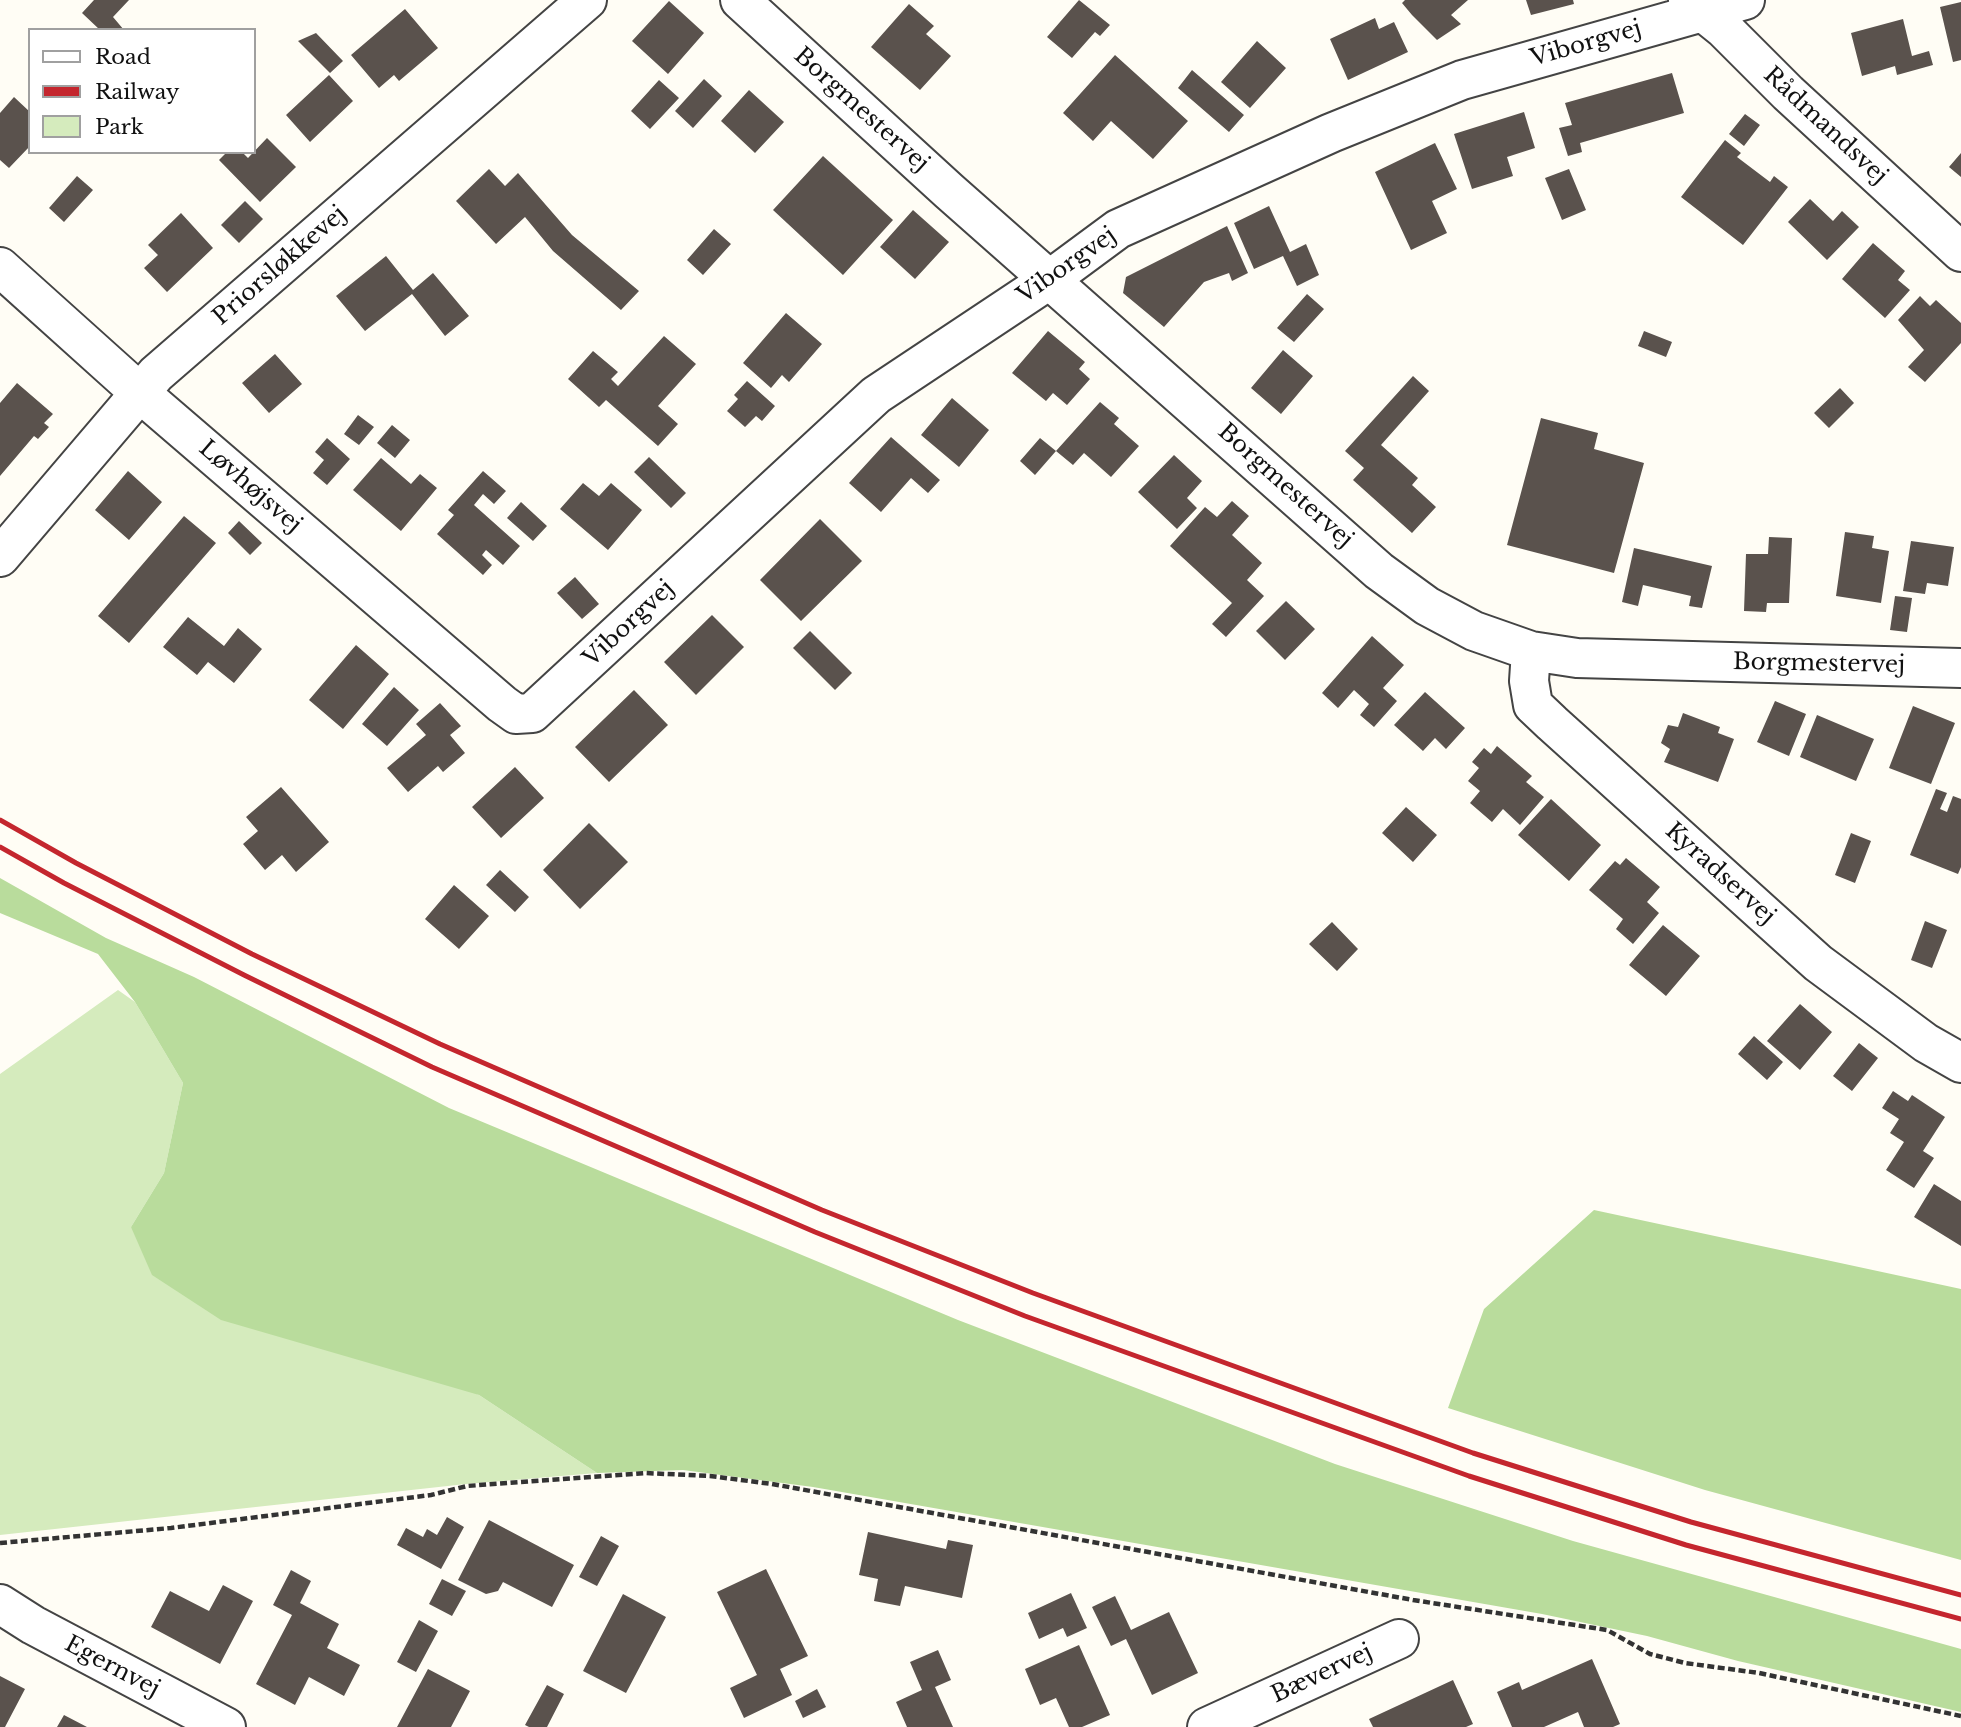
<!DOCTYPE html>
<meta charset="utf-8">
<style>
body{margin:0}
#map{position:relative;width:1961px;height:1727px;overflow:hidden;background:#fffdf5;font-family:"Libre Baskerville",serif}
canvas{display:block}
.legend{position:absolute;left:28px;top:28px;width:228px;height:126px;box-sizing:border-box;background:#fff;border:2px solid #a0a0a0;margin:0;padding:9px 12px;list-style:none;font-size:21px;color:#111}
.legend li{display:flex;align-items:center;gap:14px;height:35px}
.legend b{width:35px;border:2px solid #a0a0a0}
</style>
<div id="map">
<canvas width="1961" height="1727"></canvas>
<ul class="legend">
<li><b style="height:9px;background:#fff"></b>Road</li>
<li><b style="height:9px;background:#c4262e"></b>Railway</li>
<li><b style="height:19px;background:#d5ebbd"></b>Park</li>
</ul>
</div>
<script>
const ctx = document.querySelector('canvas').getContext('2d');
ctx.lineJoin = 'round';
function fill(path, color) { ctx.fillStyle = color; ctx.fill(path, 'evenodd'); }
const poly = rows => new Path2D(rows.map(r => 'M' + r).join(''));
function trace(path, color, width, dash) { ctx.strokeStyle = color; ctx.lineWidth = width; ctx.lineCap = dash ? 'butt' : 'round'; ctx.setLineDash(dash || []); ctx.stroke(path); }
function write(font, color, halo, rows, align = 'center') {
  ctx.font = font + ' "Libre Baskerville",serif'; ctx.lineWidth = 7; ctx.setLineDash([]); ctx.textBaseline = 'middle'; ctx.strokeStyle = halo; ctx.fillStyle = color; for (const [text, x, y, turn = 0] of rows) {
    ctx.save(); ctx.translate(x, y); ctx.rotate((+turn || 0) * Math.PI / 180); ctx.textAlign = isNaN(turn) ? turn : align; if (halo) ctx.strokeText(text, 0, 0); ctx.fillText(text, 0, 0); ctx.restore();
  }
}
fill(poly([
 [118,990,135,1002,183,1083,164,1173,131,1227,479,1395,597,1473,466,1484,0,1535,0,1074]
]), '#d5ebbd');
fill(poly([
 [0,878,106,938,194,977,449,1108,958,1320,1335,1464,1573,1541,1961,1649,1961,1712,1738,1661,1647,1636,1542,1614,813,1487,683,1470,597,1473,479,1395,221,1320,152,1275,131,1227,164,1173,183,1083,135,1002,98,954,0,913],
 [1594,1210,1961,1289,1961,1560,1705,1490,1448,1408,1484,1309]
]), '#b9dc9c');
fill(poly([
 [94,0,129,0,113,17,124,30,100,30,82,13],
 [1079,0,1110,25,1100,36,1095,32,1072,58,1047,37],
 [1405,0,1468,0,1451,15,1461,24,1437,40,1412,15,1402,3],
 [1526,0,1573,0,1574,4,1531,15],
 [669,1,704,33,668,74,632,41],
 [1961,2,1961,60,1953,62,1940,7],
 [909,4,934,26,926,34,951,56,920,90,871,47],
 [405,9,438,48,399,81,394,75,379,88,351,55],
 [1375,18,1379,29,1394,22,1408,52,1348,80,1330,39],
 [1903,19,1912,56,1929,51,1933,65,1897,75,1895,66,1862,76,1851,33],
 [316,33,343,61,330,73,298,41],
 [1257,41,1286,68,1250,108,1221,82],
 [1115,55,1188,121,1153,159,1111,121,1093,141,1063,113],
 [1192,70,1244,115,1229,132,1178,88],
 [1672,73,1684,113,1580,143,1582,152,1568,156,1559,128,1572,125,1565,103],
 [329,75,353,101,310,142,286,115],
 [704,79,722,96,693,128,675,111],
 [659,80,679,98,650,129,631,111],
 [749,90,784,122,755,153,721,121],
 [14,97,30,112,30,146,9,168,0,160,0,113],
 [1524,112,1535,148,1507,157,1513,176,1472,189,1454,134],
 [1745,114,1760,125,1744,146,1729,134],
 [267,138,296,167,260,202,219,160,227,152,242,152,248,158],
 [1725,140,1741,153,1737,157,1770,182,1774,176,1788,187,1743,245,1681,197],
 [1435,143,1457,189,1432,201,1447,233,1411,250,1375,172],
 [1961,153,1961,177,1949,167],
 [823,156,893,220,843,275,773,210],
 [489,169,505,186,518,173,572,235,639,291,621,310,553,251,525,217,496,244,456,201],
 [1569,169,1586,210,1562,220,1545,178],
 [77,176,93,190,64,222,49,208],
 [1810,199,1833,221,1842,211,1859,227,1827,260,1788,222],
 [245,201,263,219,239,243,221,225],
 [1269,206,1290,252,1306,244,1319,275,1297,286,1283,256,1254,269,1234,223],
 [913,210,949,242,915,279,880,247],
 [181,213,213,248,167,292,144,268,158,255,148,245],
 [1227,226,1248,273,1232,281,1229,273,1204,282,1164,327,1123,293,1126,277],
 [714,229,731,244,703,275,687,260],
 [1873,243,1905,271,1898,280,1910,290,1885,318,1842,279],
 [386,256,413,290,433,273,469,316,445,336,412,294,365,331,336,296],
 [1307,294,1324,309,1294,342,1277,328],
 [1920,296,1930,306,1936,300,1961,323,1961,343,1925,382,1908,367,1924,350,1898,320],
 [786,313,822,344,789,382,782,375,771,388,743,363],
 [1048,331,1085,362,1079,369,1090,379,1067,405,1053,393,1046,401,1012,373],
 [1644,331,1672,342,1666,357,1638,346],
 [664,336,696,364,658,406,678,424,658,446,606,400,599,407,568,379,593,351,618,372,611,379,618,386],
 [1283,350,1313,376,1281,414,1251,388],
 [275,354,302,384,269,413,242,383],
 [1413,376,1429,391,1381,445,1418,478,1412,485,1436,507,1412,533,1353,480,1364,468,1345,451],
 [747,381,775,406,762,421,756,416,745,427,727,411,738,399,734,395],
 [17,383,53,414,44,423,49,427,38,439,34,436,0,476,0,403],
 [1840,388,1854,403,1829,428,1814,413],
 [952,398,989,430,959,467,921,435],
 [1100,402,1119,418,1114,424,1139,446,1111,477,1084,453,1073,465,1056,451],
 [358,415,374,427,359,445,344,434],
 [1541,418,1598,433,1594,449,1644,463,1614,573,1507,545],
 [392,425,410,440,395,458,377,443],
 [891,437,940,480,928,493,911,478,881,512,849,483],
 [327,438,350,459,327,485,313,473,324,460,315,452],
 [1040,438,1056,451,1035,475,1020,461],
 [1174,455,1202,481,1187,498,1197,508,1177,529,1138,492],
 [649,457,686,493,671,508,634,472],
 [381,458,411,484,420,474,437,488,401,531,353,490],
 [128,471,162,502,129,540,95,510],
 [483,471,506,491,494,504,483,494,474,505,520,546,503,565,486,550,482,555,492,565,483,575,437,534,454,515,448,510],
 [583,483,599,496,611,483,642,510,608,550,560,509],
 [1232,501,1249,516,1232,535,1262,563,1247,580,1264,596,1226,637,1212,624,1232,603,1170,546,1205,507,1217,517],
 [521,502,547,526,533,541,507,518],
 [184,516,216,543,129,643,98,616],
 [820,519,862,561,801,621,760,580],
 [239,521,262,543,250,555,228,533],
 [1845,532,1874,536,1872,548,1889,551,1881,603,1836,596],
 [1769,537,1792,538,1789,603,1767,603,1766,612,1744,611,1746,554,1768,554],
 [1911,541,1954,547,1948,586,1927,583,1925,594,1903,591],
 [1634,548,1712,566,1702,608,1689,606,1691,596,1643,585,1638,606,1622,602],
 [575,577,599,604,582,619,557,593],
 [1895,596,1912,598,1907,632,1890,630],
 [1286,601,1315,629,1285,660,1256,631],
 [712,615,744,647,696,695,664,662],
 [188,617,224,646,238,628,262,649,234,683,208,662,197,675,163,647],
 [810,631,852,673,835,690,793,648],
 [1372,636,1404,665,1383,688,1397,701,1374,727,1360,715,1369,704,1354,690,1338,708,1322,693],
 [356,645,389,674,343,729,309,700],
 [394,687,419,710,387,746,362,724],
 [634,690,668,725,609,782,575,747],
 [1425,692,1465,728,1446,749,1435,738,1423,751,1394,725],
 [1775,701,1806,714,1789,756,1757,742],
 [440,703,461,726,450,735,465,753,443,772,438,766,408,792,387,768,426,735,416,724],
 [1913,706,1955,723,1931,784,1889,768],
 [1683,713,1720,727,1718,733,1734,739,1718,782,1664,762,1670,749,1661,743,1668,725,1678,727],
 [1817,715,1874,739,1856,781,1800,757],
 [1497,746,1532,776,1526,782,1544,797,1520,825,1503,809,1492,822,1470,803,1480,791,1468,781,1479,768,1472,762,1484,748,1491,754],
 [515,767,544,798,501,838,472,807],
 [281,787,329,842,296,872,282,855,265,870,243,844,258,831,246,817],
 [1936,789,1947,793,1940,809,1947,812,1953,796,1961,799,1961,867,1958,874,1910,855],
 [1551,799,1601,845,1569,881,1518,835],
 [1406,807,1437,835,1413,862,1382,833],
 [589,823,628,862,580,909,543,870],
 [1851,833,1871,841,1855,883,1835,875],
 [1626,858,1660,887,1647,902,1659,913,1633,944,1616,929,1623,919,1589,890,1615,861,1620,865],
 [500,870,529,897,515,912,486,885],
 [454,885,489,916,459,949,425,919],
 [1925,921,1947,930,1932,968,1911,960],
 [1332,922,1358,949,1337,971,1309,944],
 [1663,925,1700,956,1666,996,1629,965],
 [1800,1004,1832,1032,1800,1070,1767,1041],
 [1754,1036,1783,1062,1767,1080,1738,1054],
 [1859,1043,1878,1058,1852,1091,1833,1076],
 [1893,1091,1908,1101,1912,1095,1945,1117,1923,1151,1934,1158,1914,1188,1886,1170,1904,1142,1890,1133,1899,1119,1882,1108],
 [1934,1184,1961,1201,1961,1246,1914,1217],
 [447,1517,464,1527,441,1569,397,1545,406,1528,423,1537,427,1529,437,1535],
 [489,1520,574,1565,552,1607,503,1582,498,1591,486,1594,458,1580],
 [868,1532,946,1549,948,1540,973,1545,962,1598,905,1586,900,1606,874,1601,878,1579,859,1575],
 [601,1536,619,1546,597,1586,579,1577],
 [766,1569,808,1656,780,1669,792,1695,744,1718,730,1688,757,1675,717,1592],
 [291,1570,311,1581,300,1603,339,1624,327,1648,360,1665,344,1696,309,1677,295,1705,256,1684,292,1615,273,1605],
 [442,1579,466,1591,452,1616,429,1604],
 [223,1585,253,1601,220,1664,151,1627,170,1591,209,1611],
 [1071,1593,1087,1628,1067,1637,1063,1628,1039,1639,1028,1613],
 [623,1594,666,1617,626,1693,583,1671],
 [1115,1596,1131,1630,1169,1612,1198,1673,1152,1695,1126,1639,1111,1646,1092,1607],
 [419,1620,438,1631,416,1672,397,1662],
 [1079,1645,1110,1715,1082,1727,1069,1727,1056,1698,1040,1705,1025,1669],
 [938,1650,951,1680,935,1687,953,1727,907,1727,896,1702,922,1690,910,1662],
 [1592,1659,1620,1724,1613,1727,1584,1727,1578,1712,1544,1727,1512,1727,1497,1692,1519,1682,1522,1690],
 [428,1669,470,1691,451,1727,397,1727],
 [0,1676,25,1689,5,1727,0,1727],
 [1453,1680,1473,1724,1466,1727,1373,1727,1369,1719],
 [547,1685,564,1694,547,1727,529,1727,525,1725],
 [817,1689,826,1707,803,1718,795,1701],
 [64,1715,87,1727,57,1727]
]), '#5a524d');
const minor = poly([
 [740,0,949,191,1379,571,1427,606,1474,631,1531,651,1577,658,1961,668],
 [1688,0,1724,29,1788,93,1961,252],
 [0,267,139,392,502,704,516,714,532,713,876,395,1049,280,1118,229,1331,133,1462,80,1745,0],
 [0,557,156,374,587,0],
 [1531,651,1529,681,1533,705,1552,723,1818,963,1926,1043,1961,1063],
 [0,1604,33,1625,226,1727],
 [1207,1727,1399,1639]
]);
trace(minor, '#444', 42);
trace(poly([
 [0,1543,171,1528,431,1495,467,1486,645,1473,710,1476,772,1484,1413,1600,1607,1630,1650,1654,1685,1663,1759,1673,1961,1716]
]), '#333', 4.5, [7, 3.5]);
trace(minor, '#fff', 38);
trace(poly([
 [0,820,76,863,252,954,440,1044,822,1210,1033,1293,1473,1453,1691,1522,1961,1595],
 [0,847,64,883,244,975,432,1067,815,1232,1025,1316,1469,1476,1686,1545,1961,1619]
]), '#c4262e', 5);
write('23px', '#111', '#fff', [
 ["Viborgvej",1586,44,-16],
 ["Borgmestervej",861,110,42],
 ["Rådmandsvej",1825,126,43],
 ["Priorsløkkevej",280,266,-41],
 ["Viborgvej",1067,266,-35],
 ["Borgmestervej",1285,486,42],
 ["Løvhøjsvej",250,487,41],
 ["Viborgvej",629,624,-43],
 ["Borgmestervej",1819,664,1],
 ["Kyradservej",1720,874,42],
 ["Egernvej",112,1667,28],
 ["Bævervej",1322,1674,-25]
]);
</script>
